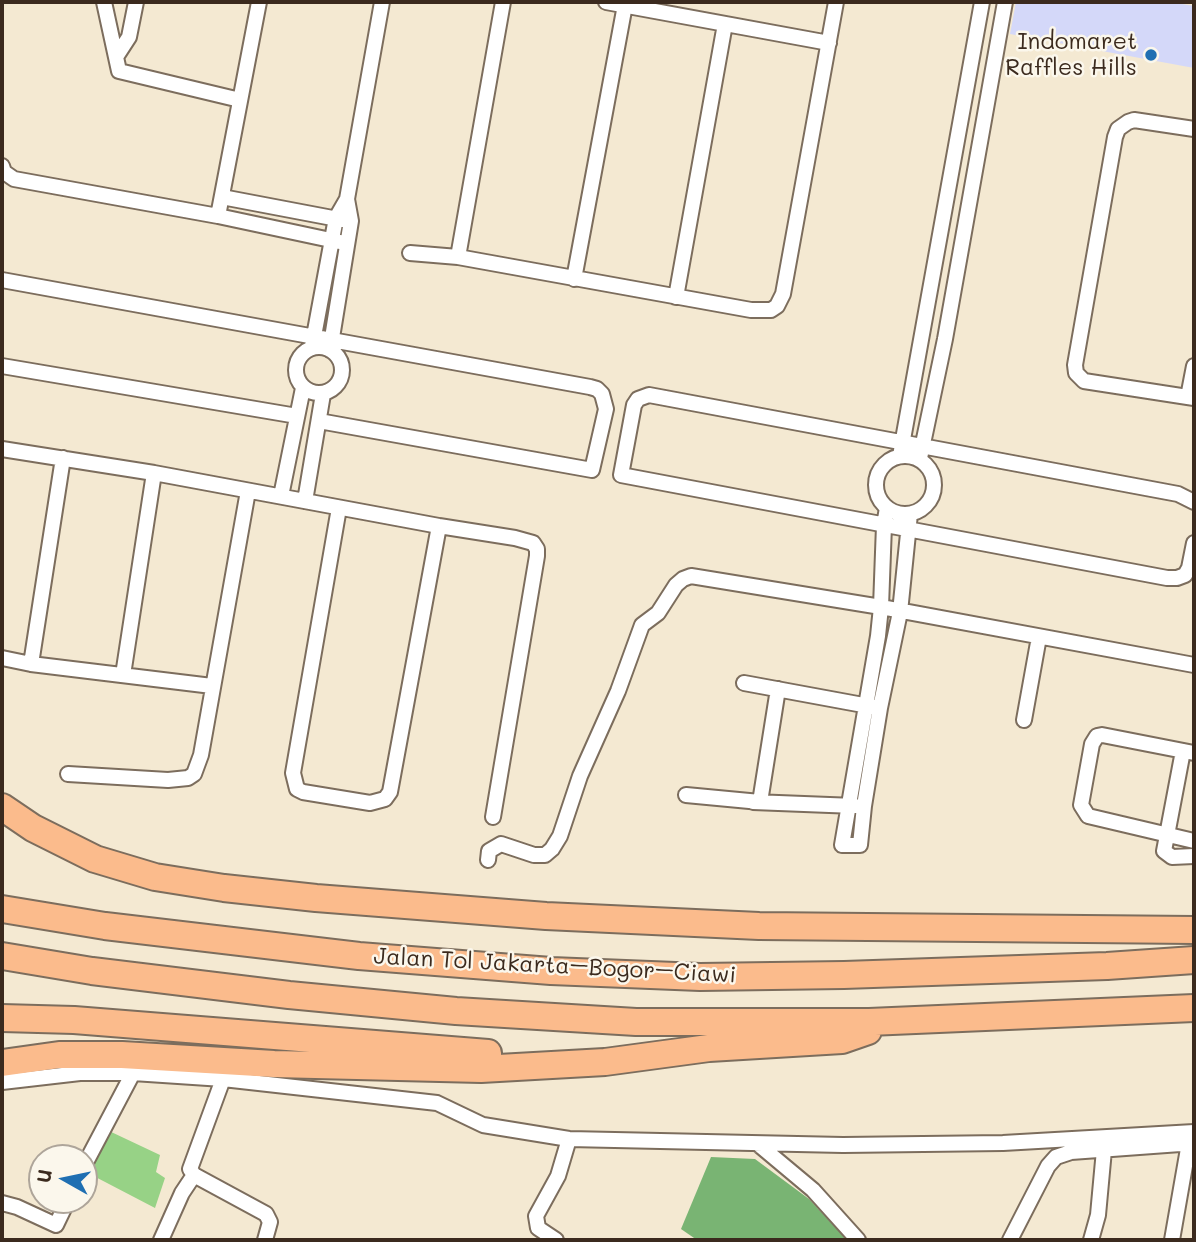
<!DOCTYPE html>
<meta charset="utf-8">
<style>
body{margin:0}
#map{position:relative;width:1196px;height:1242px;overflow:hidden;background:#f4e9d2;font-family:Mali,sans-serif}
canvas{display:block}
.frame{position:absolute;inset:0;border:4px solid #3b2a1e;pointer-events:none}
.north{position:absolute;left:28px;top:1144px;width:70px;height:70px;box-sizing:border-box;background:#fbf7ec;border:2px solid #aea59a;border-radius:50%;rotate:279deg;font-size:19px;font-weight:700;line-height:28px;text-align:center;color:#3b2a1e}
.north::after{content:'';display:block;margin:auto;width:24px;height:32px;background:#1f6fb2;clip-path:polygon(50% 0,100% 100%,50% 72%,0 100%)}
</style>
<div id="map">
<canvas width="1196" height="1242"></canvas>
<div class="frame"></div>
<div class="north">U</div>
</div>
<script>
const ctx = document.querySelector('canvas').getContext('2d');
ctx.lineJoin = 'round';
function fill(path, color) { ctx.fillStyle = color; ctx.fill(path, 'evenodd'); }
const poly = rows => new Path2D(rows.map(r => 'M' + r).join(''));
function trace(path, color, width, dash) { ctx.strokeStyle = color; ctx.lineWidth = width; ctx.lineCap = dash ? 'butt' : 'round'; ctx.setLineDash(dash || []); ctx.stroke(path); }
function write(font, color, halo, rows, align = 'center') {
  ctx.font = font + ' Mali,sans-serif'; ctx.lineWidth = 5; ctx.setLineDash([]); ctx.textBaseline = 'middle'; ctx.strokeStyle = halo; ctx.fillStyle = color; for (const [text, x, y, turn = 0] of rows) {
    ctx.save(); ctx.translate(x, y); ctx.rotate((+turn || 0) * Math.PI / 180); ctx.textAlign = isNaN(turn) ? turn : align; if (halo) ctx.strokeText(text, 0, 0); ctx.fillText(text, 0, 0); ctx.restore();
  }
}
fill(poly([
 [1016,2,1170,2,1194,6,1194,68,1010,34]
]), '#d4d8f9');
fill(poly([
 [107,1130,160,1155,156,1172,165,1178,155,1208,84,1171]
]), '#97d286');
fill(poly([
 [711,1157,755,1159,809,1199,847,1240,697,1240,681,1229]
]), '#79b473');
const minor = poly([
 [104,2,119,71,240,100],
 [606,2,829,43],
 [116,57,129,37,136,2],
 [1194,129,1134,120,1128,122,1118,129,1115,137,1075,365,1076,373,1084,381,1194,398],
 [2,166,4,172,14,179,218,216,259,2],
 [222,197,343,220],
 [347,199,382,2],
 [218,216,340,242],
 [410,253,458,257,751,310,771,310,777,306,783,294,836,2],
 [458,257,503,2],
 [574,279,625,5],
 [2,280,590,387,597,389,602,394,606,409,592,470,319,421],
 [676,297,725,24],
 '296 370a23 23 0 1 1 46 0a23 23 0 1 1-46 0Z',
 [312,347,336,218,347,199,351,221,330,350],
 [2,366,297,416],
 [1188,397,1194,366],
 [2,449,154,473,439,526,515,538,533,543,537,549,537,556,493,817],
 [900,456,982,2],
 '876 485a29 29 0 1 1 58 0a29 29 0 1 1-58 0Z',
 [920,458,945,339,1005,2],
 [281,496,303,388],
 [305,501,323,394],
 [1194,502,1178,494,649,395,638,399,634,405,621,475,1167,578,1177,578,1185,575,1189,568,1194,543],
 [339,508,293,773,297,789,303,792,370,803,385,799,390,792,439,526],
 [887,508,884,525,881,607,878,636,842,845,860,845,864,806,880,708,900,612,910,514],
 [2,658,31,664,212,686],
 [31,664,63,458],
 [123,675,154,473],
 [744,683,874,707],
 [1024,720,1039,637],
 [1183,751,1164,851,1172,857,1194,856],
 [1194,753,1102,735,1097,736,1092,744,1081,805,1088,816,1194,841],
 [68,774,168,780,188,778,194,774,201,755,248,491],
 [686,795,760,802,778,689],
 [753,802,855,806],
 [488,860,489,851,501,844,534,855,545,855,552,849,560,836,580,776,618,691,642,625,658,613,676,585,683,579,691,576,881,607,1194,665],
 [223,1079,190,1169,194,1175,266,1214,270,1222,265,1240],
 [2,1082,80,1073,133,1073,223,1079,437,1103,483,1125,569,1139,843,1145,1003,1143,1194,1132],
 [758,1144,813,1190,858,1240],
 [84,1166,133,1073],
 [2,1203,17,1207,56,1225,68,1200],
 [161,1240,182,1193,194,1175],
 [556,1240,538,1228,536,1216,558,1176,569,1139],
 [1010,1240,1048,1166,1056,1157,1071,1152,1194,1143],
 [1091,1240,1098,1215,1104,1150],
 [1172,1240,1189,1143]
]);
const motorway = poly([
 [2,807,33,828,95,859,155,877,224,888,316,898,546,916,759,926,1194,930],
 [2,909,105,926,359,956,551,971,700,977,844,975,1107,966,1194,960],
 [2,956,92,971,289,995,456,1011,636,1022,869,1022,1194,1008],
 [2,1018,74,1020,488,1053],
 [2,1063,59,1055,122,1055,274,1064,481,1069,605,1062,709,1048,842,1040,868,1031]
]);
trace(minor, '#7c6d5d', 18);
trace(motorway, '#7c6d5d', 30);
trace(minor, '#fff', 14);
trace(motorway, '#fbbb8c', 26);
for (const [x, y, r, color] of [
 [1151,55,7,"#1f6fb2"]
]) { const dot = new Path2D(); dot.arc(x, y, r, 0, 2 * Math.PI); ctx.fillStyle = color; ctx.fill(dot); trace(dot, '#fbf7ec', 2.5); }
write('23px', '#3b2a1e', '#fbf7ec', [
 ["Indomaret",1137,42],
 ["Raffles Hills",1137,68]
], 'right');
write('23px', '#3b2a1e', '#fbf7ec', [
 ["Jalan Tol Jakarta–Bogor–Ciawi",555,966,3]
]);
</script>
